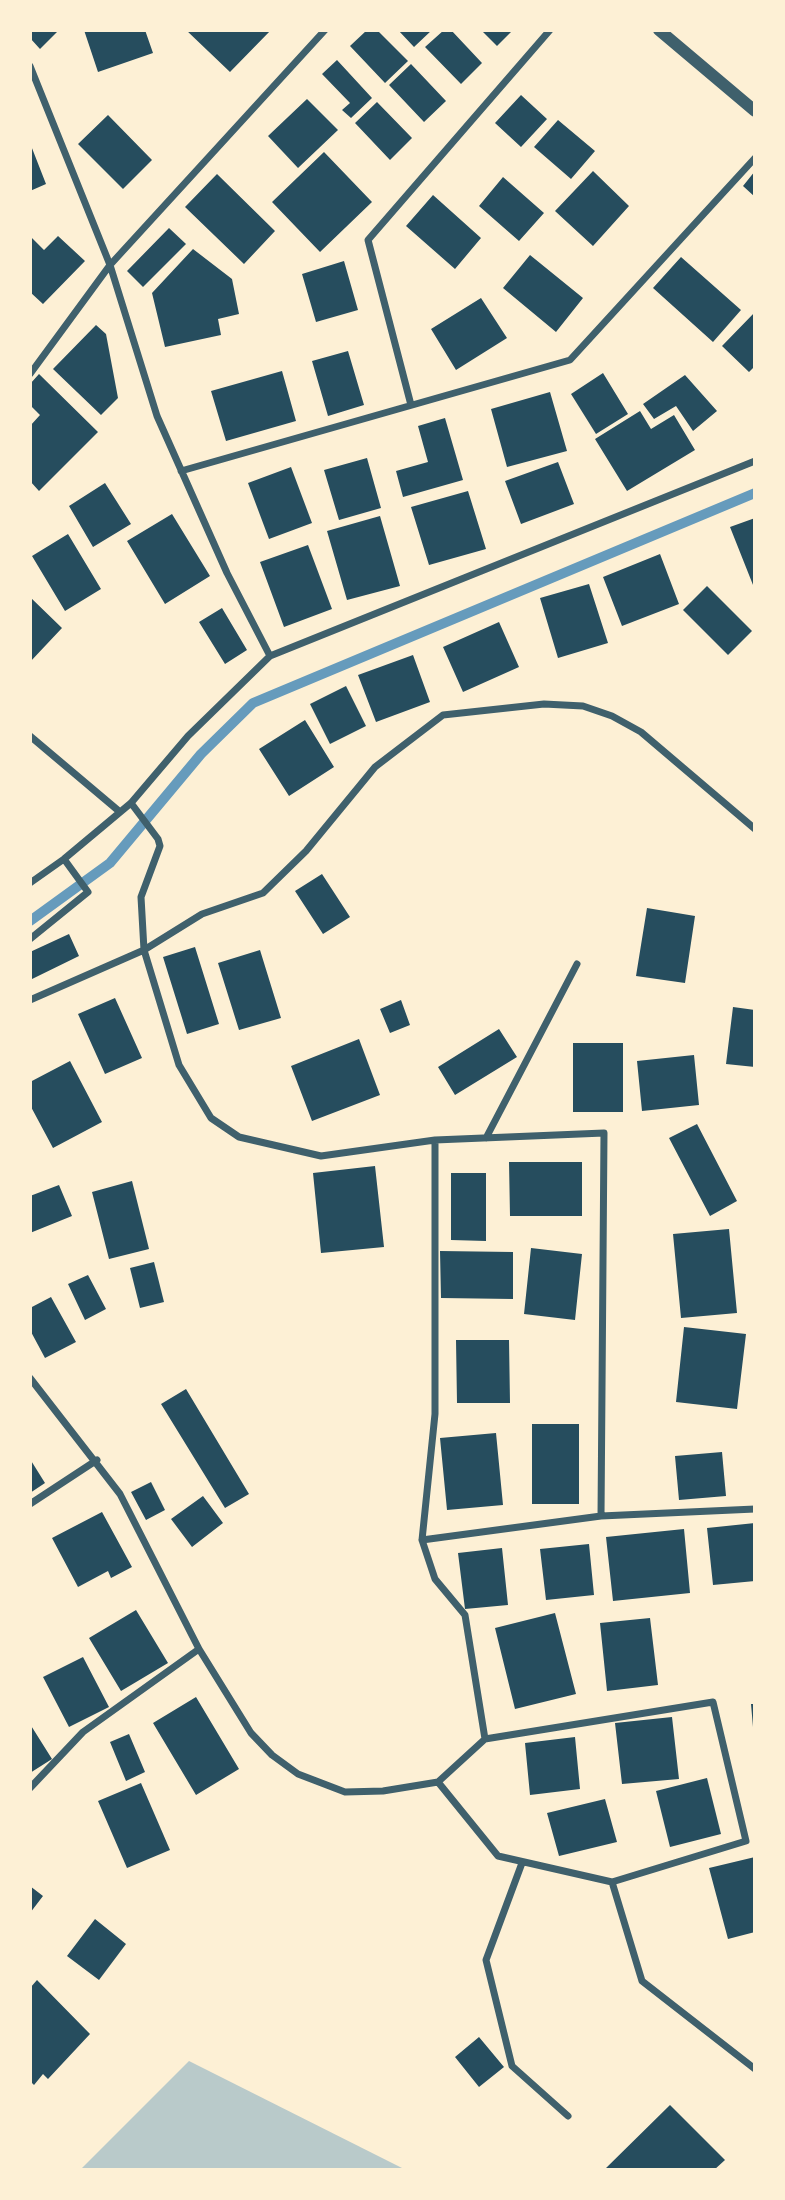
<!DOCTYPE html>
<style>
body{margin:0}
#map{position:relative;width:785px;height:2200px;overflow:hidden;background:#fdf0d5;font-family:Commissioner,sans-serif}
canvas{display:block}
.frame{position:absolute;inset:0;border:32px solid #fdf0d5;pointer-events:none}
</style>
<div id="map">
<canvas width="785" height="2200"></canvas>
<div class="frame"></div>
</div>
<script>
const ctx = document.querySelector('canvas').getContext('2d');
ctx.lineJoin = 'round';
function fill(path, color) { ctx.fillStyle = color; ctx.fill(path, 'evenodd'); }
const poly = rows => new Path2D(rows.map(r => 'M' + r).join(''));
function trace(path, color, width, dash) { ctx.strokeStyle = color; ctx.lineWidth = width; ctx.lineCap = dash ? 'butt' : 'round'; ctx.setLineDash(dash || []); ctx.stroke(path); }
fill(poly([
 [189,2061,406,2170,80,2170]
]), '#b9caca');
trace(poly([
 [30,921,110,863,201,754,253,703,755,493]
]), '#669bbc', 10);
fill(poly([
 [30,30,59,30,40,49,30,38],
 [84,30,145,30,153,53,98,72],
 [186,30,271,30,230,72],
 [367,30,377,30,408,61,385,83,350,46],
 [398,30,432,30,414,47],
 [444,30,451,30,482,63,461,84,425,47],
 [481,30,513,30,497,46],
 [337,60,372,98,351,118,342,110,350,103,322,74],
 [411,64,446,101,424,122,389,85],
 [521,95,547,119,521,147,495,123],
 [307,99,338,130,298,168,268,136],
 [377,102,412,138,390,160,355,123],
 [108,115,152,160,123,189,78,144],
 [558,120,595,151,571,179,534,147],
 [30,143,46,184,30,191],
 [324,152,372,202,320,252,272,202],
 [593,171,629,206,593,246,555,211],
 [755,171,755,197,743,186],
 [217,174,275,231,244,264,185,207],
 [503,177,544,213,519,241,479,206],
 [433,195,481,238,455,269,406,226],
 [169,228,186,244,143,287,127,271],
 [30,236,44,250,58,236,85,261,43,304,30,292],
 [193,249,232,279,239,314,218,319,221,335,165,347,152,293],
 [530,255,583,298,556,332,503,288],
 [681,257,741,310,713,342,653,288],
 [344,261,358,310,316,322,302,274],
 [481,298,507,338,456,370,431,329],
 [755,312,755,366,749,372,722,346],
 [96,325,106,334,118,398,101,415,53,369],
 [348,351,364,405,328,416,312,361],
 [282,371,296,421,226,441,211,391],
 [603,373,628,414,596,434,571,394],
 [39,374,98,432,39,491,30,481,30,426,40,415,30,405,30,384],
 [685,375,717,411,693,431,676,406,654,419,643,404],
 [550,392,567,451,507,467,491,409],
 [640,411,651,429,674,415,695,450,627,491,595,439],
 [445,418,463,480,403,497,396,471,428,462,418,426],
 [367,458,381,508,339,520,324,470],
 [558,462,574,504,521,524,505,481],
 [291,467,312,523,269,539,248,483],
 [105,483,131,524,93,547,69,506],
 [468,491,486,549,429,565,411,507],
 [172,514,210,576,165,604,127,541],
 [380,516,400,586,347,600,327,531],
 [755,518,755,590,730,527],
 [68,534,101,589,65,611,32,556],
 [308,545,332,609,284,627,260,562],
 [660,554,679,604,622,626,603,577],
 [589,584,608,643,558,658,540,598],
 [707,586,752,631,728,655,683,610],
 [30,597,62,628,30,662],
 [222,608,247,650,225,664,199,622],
 [499,622,519,667,463,692,443,647],
 [413,655,430,702,376,722,358,675],
 [346,686,366,726,330,744,310,704],
 [305,720,334,767,289,796,259,749],
 [322,874,350,917,323,934,295,891],
 [647,908,695,916,685,983,636,976],
 [69,934,79,956,30,980,30,952],
 [195,947,219,1024,187,1034,163,957],
 [260,950,281,1018,239,1030,218,963],
 [115,998,142,1058,105,1074,78,1014],
 [401,1000,410,1025,390,1033,380,1009],
 [733,1007,755,1010,755,1067,726,1064],
 [499,1029,517,1057,455,1095,438,1067],
 [359,1039,380,1095,312,1121,291,1066],
 [573,1043,623,1043,623,1112,573,1112],
 [694,1055,699,1105,642,1111,637,1061],
 [70,1061,102,1122,53,1148,30,1105,30,1082],
 [697,1124,737,1201,710,1216,669,1138],
 [509,1162,582,1162,582,1216,510,1216],
 [375,1166,384,1247,321,1253,313,1173],
 [451,1173,486,1173,486,1241,451,1240],
 [132,1181,149,1249,109,1259,92,1192],
 [59,1185,72,1216,30,1233,30,1196],
 [729,1229,737,1313,681,1318,673,1234],
 [531,1248,582,1254,575,1320,524,1314],
 [440,1251,513,1252,513,1299,441,1298],
 [154,1262,164,1302,140,1308,130,1268],
 [88,1275,106,1309,85,1320,68,1284],
 [51,1297,76,1342,45,1358,30,1330,30,1308],
 [684,1327,746,1334,737,1409,676,1402],
 [456,1340,509,1340,510,1403,457,1403],
 [186,1389,249,1494,225,1508,161,1404],
 [532,1424,579,1424,579,1504,532,1504],
 [496,1433,503,1505,447,1510,440,1438],
 [722,1452,726,1496,679,1500,675,1456],
 [30,1459,45,1483,30,1493],
 [151,1482,165,1510,146,1520,131,1492],
 [203,1496,223,1523,192,1547,171,1519],
 [102,1512,132,1567,111,1578,108,1571,78,1587,52,1538],
 [755,1523,755,1581,713,1585,707,1528],
 [684,1529,690,1593,613,1601,606,1537],
 [589,1544,594,1595,546,1600,540,1549],
 [502,1548,508,1605,465,1609,458,1553],
 [136,1610,168,1663,121,1691,89,1638],
 [555,1613,576,1694,515,1709,495,1628],
 [650,1618,658,1685,607,1691,600,1623],
 [83,1657,109,1707,69,1727,43,1677],
 [196,1697,239,1769,196,1795,153,1723],
 [751,1704,755,1704,755,1727,753,1727],
 [672,1717,679,1779,622,1784,615,1723],
 [30,1724,52,1759,30,1773],
 [129,1734,145,1772,126,1781,110,1742],
 [575,1737,580,1789,530,1795,525,1743],
 [707,1778,721,1834,670,1847,656,1791],
 [141,1783,170,1850,127,1868,98,1801],
 [605,1799,617,1842,559,1856,547,1813],
 [755,1857,755,1932,728,1939,709,1868],
 [30,1886,43,1896,30,1913],
 [95,1919,126,1944,99,1980,67,1956],
 [37,1980,90,2034,48,2079,43,2074,34,2085,30,2081,30,1988],
 [479,2037,504,2067,479,2087,455,2057],
 [670,2105,725,2160,714,2170,604,2170]
]), '#264d5e');
trace(poly([
 [30,66,110,265,157,416,227,573,270,656],
 [30,374,110,265,325,30],
 [411,405,368,240,550,30],
 [181,471,570,360,755,158],
 [30,736,120,812],
 [131,803,158,839,160,846,141,897,144,950,179,1065,211,1118,239,1137,321,1156,435,1140,604,1133,601,1516,422,1540,435,1414,435,1140],
 [30,883,64,859,131,803,188,736,270,656,755,461],
 [30,939,88,892,64,859],
 [30,1000,144,950,202,914,263,893,306,851,375,767,443,715,544,704,583,706,612,716,641,732,755,829],
 [486,1138,577,964],
 [30,1378,120,1494,199,1649,83,1732,30,1788],
 [30,1504,97,1460],
 [601,1516,755,1509],
 [422,1540,435,1579,465,1615,485,1739,713,1702,746,1841,612,1882,498,1856,438,1782,485,1739],
 [199,1649,251,1733,272,1755,298,1774,345,1792,383,1791,438,1782],
 [522,1863,486,1960,512,2066,568,2116],
 [612,1882,642,1981,755,2069]
]), '#3f606c', 7);
trace(poly([
 [659,30,755,111]
]), '#3f606c', 12);
</script>
